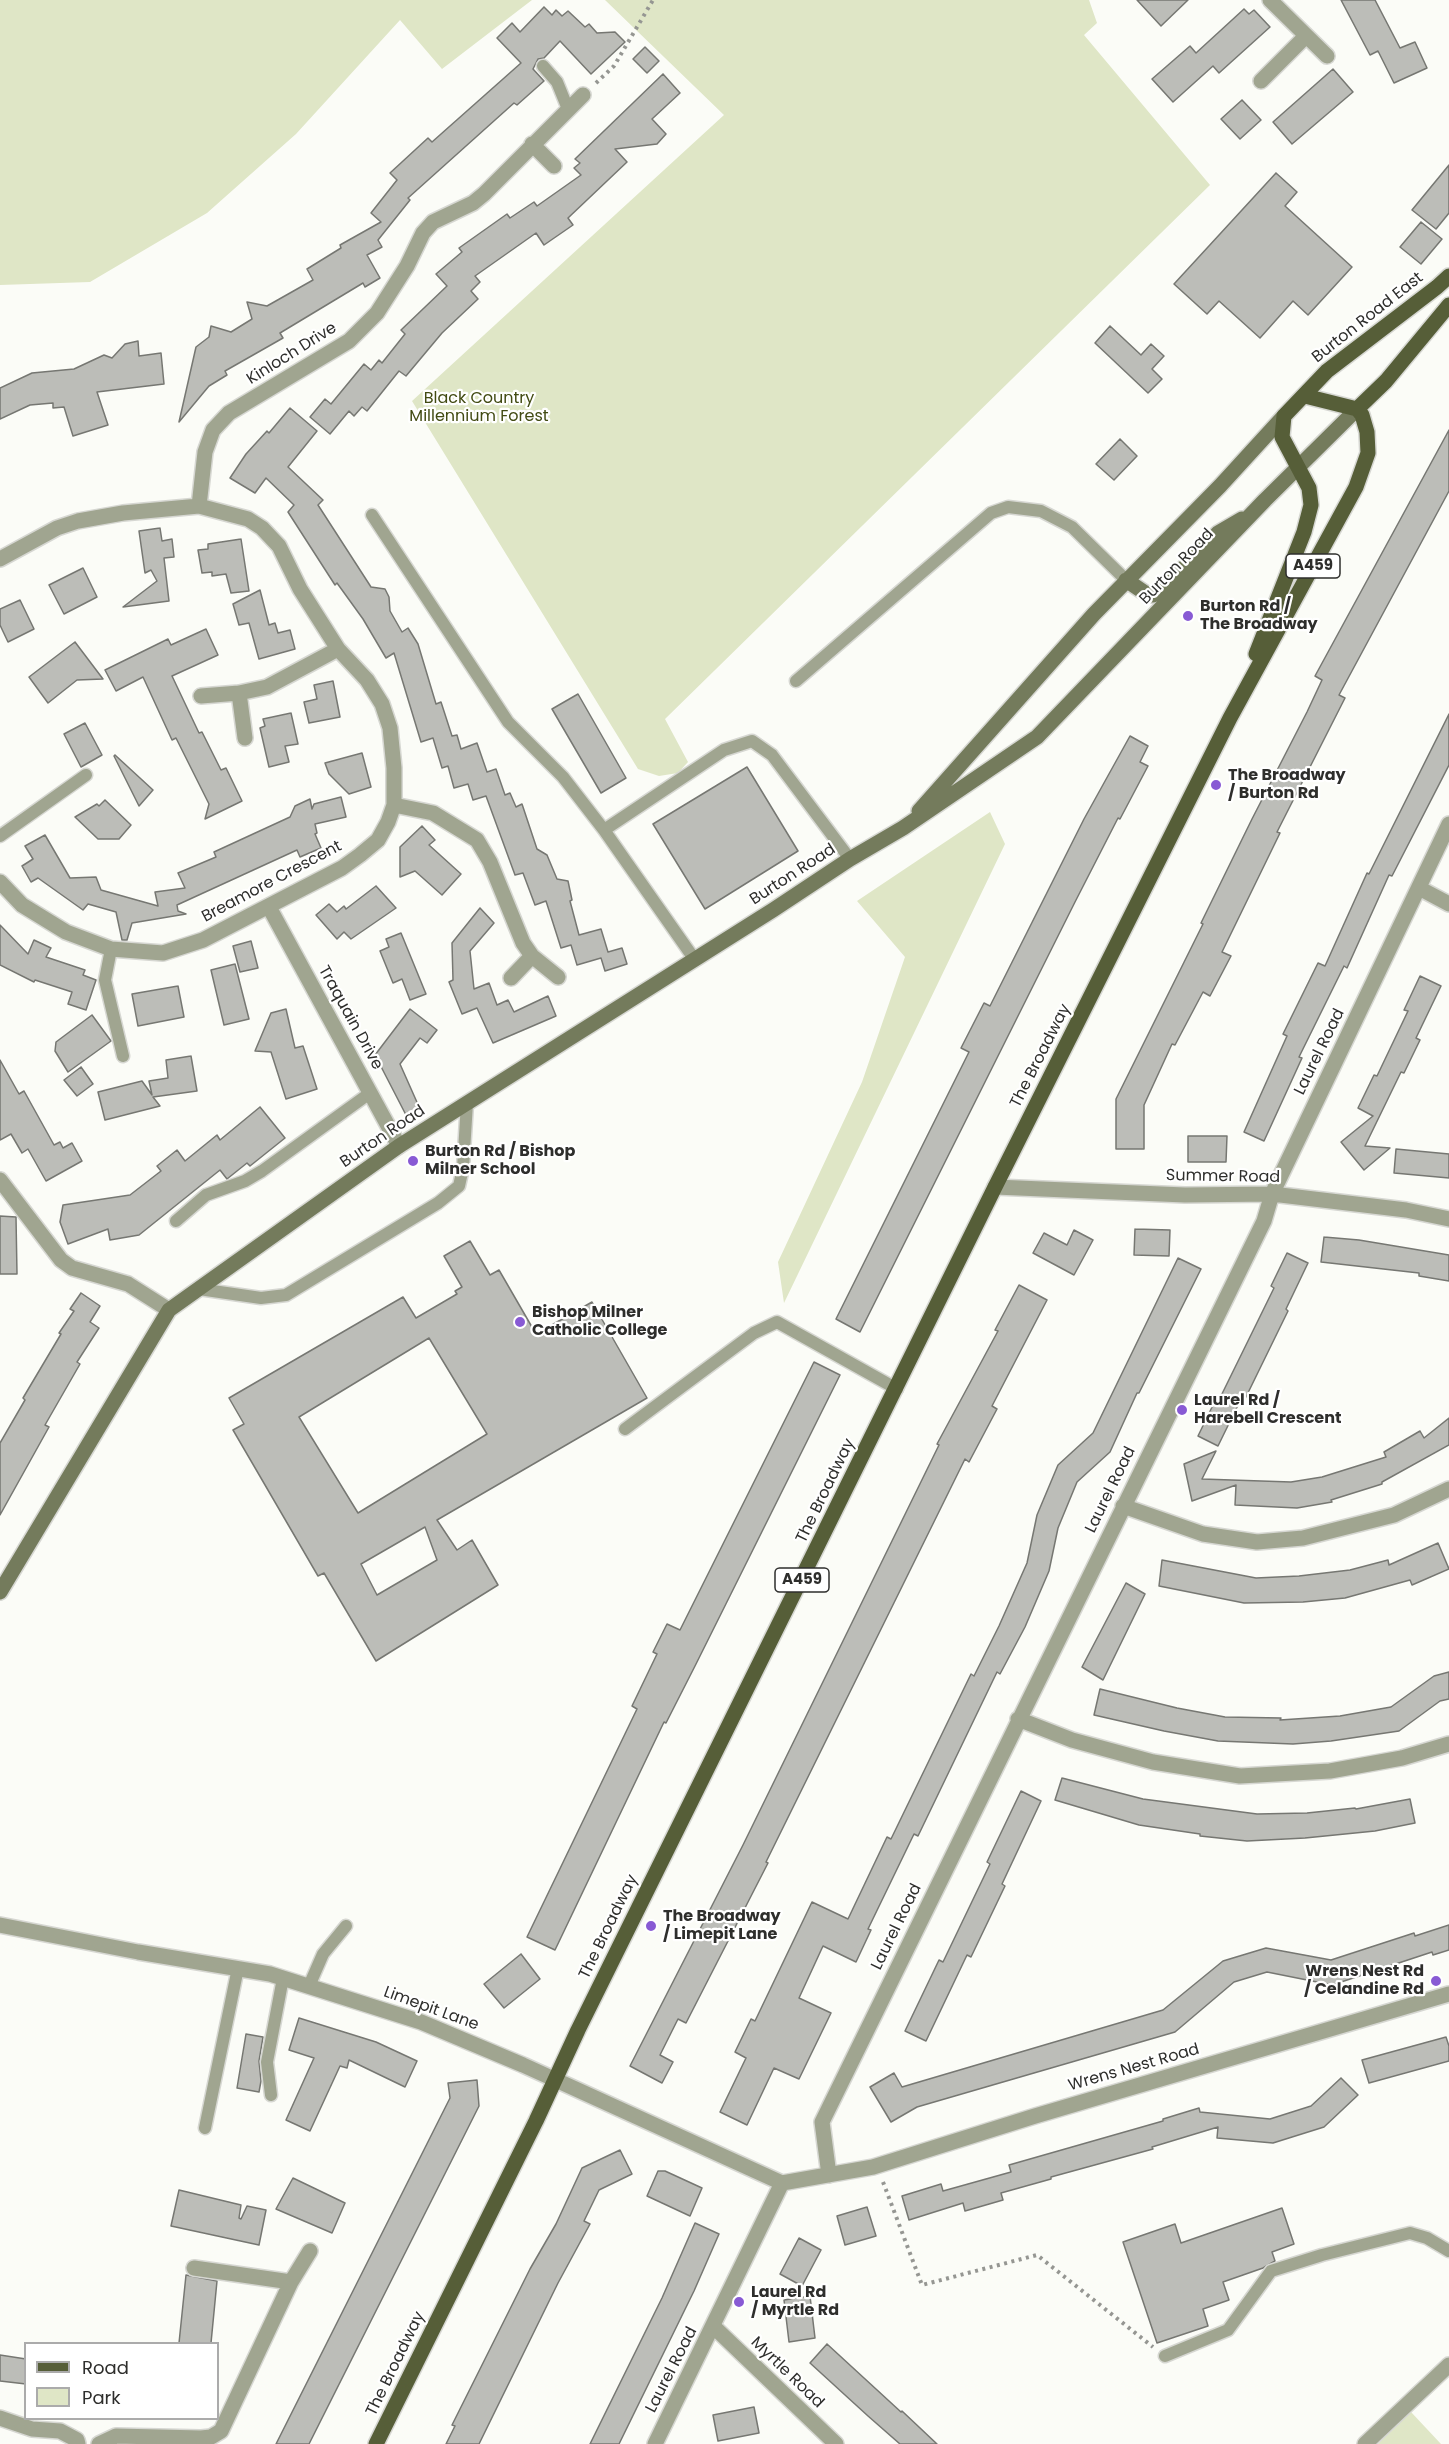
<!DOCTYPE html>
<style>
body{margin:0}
#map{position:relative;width:1449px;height:2444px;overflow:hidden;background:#fbfcf7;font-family:Poppins,sans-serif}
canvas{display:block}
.legend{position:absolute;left:24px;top:2342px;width:195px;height:78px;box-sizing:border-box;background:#fff;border:2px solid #ababab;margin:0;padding:8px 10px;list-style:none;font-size:18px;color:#2e2e2c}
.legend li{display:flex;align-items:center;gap:12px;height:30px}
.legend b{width:30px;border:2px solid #ababab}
</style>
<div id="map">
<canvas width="1449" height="2444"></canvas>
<ul class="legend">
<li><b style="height:8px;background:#565e38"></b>Road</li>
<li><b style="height:16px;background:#dfe6c6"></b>Park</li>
</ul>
</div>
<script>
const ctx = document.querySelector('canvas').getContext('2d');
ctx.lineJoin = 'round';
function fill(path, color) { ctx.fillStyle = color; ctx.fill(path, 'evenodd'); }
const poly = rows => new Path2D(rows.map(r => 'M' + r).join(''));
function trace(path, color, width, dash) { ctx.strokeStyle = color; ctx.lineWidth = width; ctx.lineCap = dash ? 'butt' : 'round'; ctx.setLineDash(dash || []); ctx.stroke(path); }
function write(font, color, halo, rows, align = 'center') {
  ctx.font = font + ' Poppins,sans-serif'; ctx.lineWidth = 4.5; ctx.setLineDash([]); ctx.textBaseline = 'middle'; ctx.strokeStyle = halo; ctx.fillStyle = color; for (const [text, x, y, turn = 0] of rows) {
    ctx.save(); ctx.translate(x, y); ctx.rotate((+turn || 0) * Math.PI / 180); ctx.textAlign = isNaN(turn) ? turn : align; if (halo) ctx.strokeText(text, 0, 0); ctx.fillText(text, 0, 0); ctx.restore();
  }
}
fill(poly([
 [0,0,532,0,442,69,400,20,296,134,207,213,90,282,0,285],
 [605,0,1089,0,1097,23,1084,35,1210,185,665,719,688,762,678,773,659,776,638,769,412,401,724,115],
 [990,812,1005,844,784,1303,778,1262,862,1082,905,957,857,901],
 [1411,2412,1441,2444,1378,2444]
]), '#dfe6c6');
const building = poly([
 [1137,0,1188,0,1161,26,1137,0],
 [1341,0,1375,0,1400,48,1415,42,1427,68,1394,83,1378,51,1370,55,1341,0],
 [544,7,552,15,556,10,562,16,568,11,585,27,589,24,597,33,615,32,625,42,591,74,560,41,544,58,538,59,533,69,544,81,517,105,514,103,408,198,410,200,378,240,382,247,367,255,380,278,365,287,363,283,280,333,283,338,225,371,227,375,209,386,179,422,196,347,209,337,211,326,231,332,252,319,247,302,267,306,313,280,307,269,341,248,340,245,381,222,371,213,397,180,390,173,428,138,432,142,521,63,497,38,512,23,520,32,544,7],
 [1244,9,1249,14,1254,10,1270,27,1219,73,1213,66,1173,102,1152,79,1190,46,1196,53,1244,9],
 [645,47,659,61,647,73,633,59,645,47],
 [1333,69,1353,92,1292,144,1273,122,1333,69],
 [663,74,680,93,652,119,666,134,657,144,615,149,627,162,568,218,573,225,544,245,536,233,475,276,480,282,471,291,478,299,442,333,406,376,399,371,367,411,362,407,354,416,349,411,330,434,310,417,325,399,331,404,364,364,371,370,379,360,382,363,405,334,401,330,447,286,436,274,462,252,459,248,507,214,510,218,534,202,537,206,581,175,574,168,580,163,575,159,663,74],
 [1242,100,1261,120,1240,139,1221,119,1242,100],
 [1449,165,1449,213,1436,229,1412,210,1449,165],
 [1276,173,1297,192,1285,206,1352,267,1308,315,1293,301,1260,338,1219,301,1207,314,1174,284,1276,173],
 [1421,222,1442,239,1421,264,1400,247,1421,222],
 [1110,326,1141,355,1151,344,1164,356,1152,369,1162,379,1148,393,1095,343,1110,326],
 [138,341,139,356,161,353,164,384,97,392,108,425,73,436,64,407,53,408,53,403,30,405,0,419,0,388,32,373,74,369,104,355,112,358,125,344,138,341],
 [290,408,317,431,288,467,323,500,318,505,371,587,385,589,389,597,390,611,402,632,408,628,418,644,436,704,441,702,452,736,457,735,461,749,477,743,487,772,496,769,505,795,510,793,516,807,522,804,537,849,547,855,557,879,568,881,572,900,570,901,579,935,601,929,608,952,622,948,627,964,605,971,601,958,577,965,571,945,561,948,546,901,535,905,523,873,515,875,486,796,473,800,468,784,454,788,448,766,442,768,433,738,421,742,394,653,386,658,363,619,337,583,335,585,288,512,294,505,266,478,255,493,230,478,246,454,267,431,269,433,290,408],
 [1449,430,1449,491,1339,695,1345,698,1277,832,1280,833,1222,952,1231,956,1210,996,1203,992,1175,1045,1172,1044,1144,1105,1144,1149,1116,1149,1116,1099,1203,924,1201,923,1252,819,1307,712,1322,680,1315,676,1449,430],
 [1120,439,1137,456,1114,480,1096,464,1120,439],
 [160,528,162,541,172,539,174,557,164,558,169,601,123,607,157,581,151,570,145,573,139,531,160,528],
 [241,539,249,591,231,593,226,574,212,576,212,572,202,573,198,550,208,549,208,544,241,539],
 [83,568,97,597,64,614,49,585,83,568],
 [260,590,269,625,275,623,278,633,290,630,295,649,259,659,249,623,239,625,233,604,260,590],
 [20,600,34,629,8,642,0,625,0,609,20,600],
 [206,629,218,655,172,676,199,733,202,732,221,770,226,768,242,801,205,819,209,804,176,738,172,740,143,677,116,691,105,670,168,639,171,645,206,629],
 [75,642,103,679,77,680,48,703,29,677,75,642],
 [333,681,340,717,309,723,304,702,317,699,314,685,333,681],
 [578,694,626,778,601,793,552,709,578,694],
 [291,713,298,744,285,746,289,762,269,767,260,728,265,726,263,719,291,713],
 [1449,714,1449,765,1392,876,1389,875,1347,968,1344,966,1299,1057,1302,1058,1264,1141,1244,1132,1287,1036,1283,1034,1318,963,1325,966,1367,873,1369,874,1449,714],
 [85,723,102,755,81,767,64,734,85,723],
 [1130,736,1148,746,1140,762,1148,766,1120,819,1118,818,1075,902,860,1332,836,1319,969,1052,961,1048,984,1003,990,1006,1084,819,1130,736],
 [362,753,371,787,349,794,329,774,325,763,362,753],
 [115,755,153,790,139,806,114,756,115,755],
 [747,767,798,851,705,909,653,824,747,767],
 [341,797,346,817,315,824,317,833,315,834,321,848,300,857,297,850,177,905,178,911,186,914,132,923,127,940,122,940,116,912,88,904,83,910,38,878,31,882,22,866,33,859,25,846,45,835,70,878,96,877,101,890,158,906,155,892,185,888,178,873,216,857,214,852,290,817,295,806,310,799,312,809,314,804,341,797],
 [105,800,131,825,119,839,98,839,75,817,97,804,99,806,105,800],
 [422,826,435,840,429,845,461,874,442,895,415,871,400,877,400,847,422,826],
 [376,886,396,908,351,939,344,932,337,939,316,915,329,904,337,912,344,906,346,909,376,886],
 [480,908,494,923,470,951,474,989,489,983,497,1005,508,1000,514,1012,548,996,556,1016,493,1043,477,1008,462,1014,449,982,453,980,452,943,480,908],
 [0,925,28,954,34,940,51,948,46,957,85,970,83,975,96,980,86,1010,68,1004,72,992,35,980,34,982,0,965,0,925],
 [401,933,426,994,410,1000,402,979,393,983,380,951,389,947,386,939,401,933],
 [251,941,258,968,240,972,233,946,251,941],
 [235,964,249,1019,224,1025,211,970,235,964],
 [1420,976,1441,986,1416,1038,1420,1040,1404,1073,1401,1072,1365,1146,1390,1148,1364,1170,1341,1142,1373,1116,1358,1108,1374,1075,1377,1076,1408,1011,1404,1010,1420,976],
 [178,986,184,1017,138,1026,132,994,178,986],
 [286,1009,295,1048,303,1046,317,1089,286,1099,271,1052,255,1051,271,1013,286,1009],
 [410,1009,437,1030,427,1043,420,1038,400,1064,420,1109,406,1115,375,1055,410,1009],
 [92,1015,111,1041,68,1072,55,1051,56,1042,92,1015],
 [191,1056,197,1091,153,1097,160,1106,105,1120,98,1092,142,1081,152,1095,149,1081,168,1078,166,1060,191,1056],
 [0,1060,19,1094,24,1091,54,1145,60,1142,63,1148,72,1143,82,1161,46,1181,28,1149,22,1153,11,1134,0,1140,0,1060],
 [81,1067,93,1084,77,1096,64,1080,81,1067],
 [260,1107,285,1138,250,1166,247,1163,227,1179,220,1170,139,1235,110,1240,108,1229,68,1244,60,1222,63,1205,130,1195,161,1171,157,1166,177,1150,185,1161,217,1135,220,1140,260,1107],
 [1188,1136,1227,1136,1226,1162,1188,1162,1188,1136],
 [1396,1149,1449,1154,1449,1178,1394,1173,1396,1149],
 [0,1216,16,1217,17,1274,0,1274,0,1216],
 [1135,1229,1170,1230,1169,1256,1134,1255,1135,1229],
 [1074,1230,1093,1240,1074,1275,1033,1253,1044,1233,1067,1245,1074,1230],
 [1324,1237,1359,1240,1449,1255,1449,1281,1419,1276,1419,1273,1321,1262,1324,1237],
 [470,1241,490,1275,499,1270,536,1334,592,1302,647,1398,437,1520,457,1550,472,1540,498,1585,376,1661,324,1573,318,1576,233,1430,244,1424,229,1398,403,1297,416,1318,457,1294,455,1291,462,1287,444,1256,470,1241],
 [429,1338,487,1434,358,1513,299,1417,429,1338],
 [425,1527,437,1560,377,1595,361,1564,425,1527],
 [1287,1253,1308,1263,1286,1309,1288,1311,1244,1401,1241,1399,1218,1446,1198,1436,1214,1403,1217,1404,1274,1288,1271,1286,1287,1253],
 [1178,1258,1201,1269,1139,1393,1137,1393,1110,1452,1077,1482,1058,1528,1049,1571,1025,1627,1000,1674,997,1672,918,1836,914,1834,868,1929,871,1930,856,1962,823,1946,799,1998,831,2013,799,2079,774,2068,747,2125,720,2112,746,2058,735,2052,751,2019,755,2021,812,1902,848,1919,887,1837,891,1839,971,1674,974,1676,999,1626,1027,1563,1037,1515,1058,1465,1093,1433,1178,1258],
 [1019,1285,1047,1300,992,1406,997,1409,969,1462,965,1459,766,1862,768,1863,686,2023,678,2019,660,2055,673,2062,662,2083,630,2066,743,1845,939,1445,937,1444,998,1331,995,1330,1019,1285],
 [81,1293,100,1306,90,1322,99,1328,77,1362,80,1364,45,1425,49,1427,0,1515,0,1443,25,1400,23,1398,61,1334,59,1333,74,1311,70,1309,81,1293],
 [814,1362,840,1375,695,1666,666,1723,664,1722,555,1950,527,1937,637,1709,632,1706,657,1654,653,1652,667,1624,680,1630,814,1362],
 [1449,1418,1449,1445,1382,1482,1382,1484,1331,1500,1332,1502,1297,1508,1235,1505,1236,1485,1192,1501,1184,1464,1216,1451,1202,1479,1291,1482,1322,1477,1386,1457,1384,1452,1420,1431,1424,1438,1449,1418],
 [1438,1543,1449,1569,1412,1585,1410,1580,1345,1598,1303,1602,1244,1603,1159,1586,1162,1560,1256,1578,1299,1576,1350,1570,1388,1560,1389,1565,1438,1543],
 [1126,1583,1145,1594,1103,1680,1082,1667,1126,1583],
 [1449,1672,1449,1699,1440,1701,1399,1731,1331,1741,1293,1744,1218,1741,1164,1731,1094,1715,1100,1689,1177,1708,1225,1717,1281,1718,1280,1720,1340,1716,1391,1707,1434,1676,1449,1672],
 [1062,1778,1143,1799,1257,1814,1307,1813,1355,1808,1356,1809,1410,1799,1415,1823,1375,1831,1305,1838,1247,1841,1200,1836,1200,1834,1139,1825,1055,1800,1062,1778],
 [1021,1791,1041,1801,1002,1884,1005,1886,971,1957,967,1955,926,2041,905,2031,939,1960,943,1962,990,1864,987,1862,1021,1791],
 [1449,1925,1449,1950,1433,1955,1432,1952,1332,1985,1267,1972,1234,1982,1175,2032,917,2107,891,2122,870,2087,894,2073,902,2087,1163,2010,1223,1961,1266,1948,1331,1960,1414,1933,1415,1936,1449,1925],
 [521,1954,540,1979,504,2008,484,1984,521,1954],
 [299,2018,376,2042,417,2061,405,2087,349,2060,347,2068,340,2066,310,2131,286,2120,314,2058,289,2050,299,2018],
 [246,2034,263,2037,259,2061,261,2081,259,2092,237,2088,246,2034],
 [1446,2037,1449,2046,1449,2061,1369,2083,1362,2060,1446,2037],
 [1341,2078,1358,2095,1324,2127,1273,2143,1217,2138,1218,2127,1152,2147,1153,2149,1051,2177,1051,2179,1001,2193,1003,2200,965,2211,963,2203,909,2220,902,2196,941,2184,943,2191,1011,2172,1009,2165,1163,2121,1163,2119,1199,2108,1200,2112,1270,2119,1311,2106,1341,2078],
 [477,2080,479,2106,309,2444,276,2444,450,2098,448,2083,477,2080],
 [620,2150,632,2174,599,2190,584,2221,590,2224,558,2283,479,2444,446,2444,455,2426,452,2425,530,2269,556,2224,582,2168,620,2150],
 [658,2171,665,2171,702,2188,690,2216,647,2196,658,2171],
 [293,2178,345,2203,332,2233,276,2209,293,2178],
 [179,2190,241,2205,239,2218,241,2219,247,2206,266,2210,259,2245,171,2226,179,2190],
 [867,2207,876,2236,845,2245,837,2216,867,2207],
 [1282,2208,1294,2244,1272,2252,1275,2261,1263,2268,1223,2282,1229,2300,1203,2309,1208,2326,1157,2343,1123,2242,1175,2224,1181,2243,1282,2208],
 [695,2223,719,2234,694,2291,619,2444,590,2444,662,2298,695,2223],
 [799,2238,821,2250,802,2286,780,2274,799,2238],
 [186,2275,217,2281,211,2343,179,2343,186,2275],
 [810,2296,815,2338,789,2342,784,2300,810,2296],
 [827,2344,901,2412,902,2411,937,2444,900,2444,868,2416,810,2363,827,2344],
 [0,2355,26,2359,26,2384,0,2381,0,2355],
 [754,2407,759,2433,718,2441,713,2415,754,2407]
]);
fill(building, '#bcbdb8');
trace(building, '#767772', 1.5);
const lane = poly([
 [543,66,557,82,568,109],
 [372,515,508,722,563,777,604,830],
 [796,681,991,513,1008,507,1041,511,1072,527,1126,580],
 [0,836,86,775],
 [111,949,105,980,123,1056],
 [695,960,604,830,724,750,752,741,772,755,850,859],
 [176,1221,206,1195,245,1181,262,1171,370,1093],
 [199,1289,261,1298,286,1295,438,1203,459,1186,463,1168,467,1103],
 [625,1429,754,1333,777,1322,897,1389],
 [309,1986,323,1954,346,1926],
 [271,2095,267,2062,283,1978],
 [205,2128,238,1968],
 [1165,2356,1228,2330,1271,2271,1322,2255,1410,2233,1427,2238,1449,2251]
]);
const street = poly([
 [1270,0,1327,56],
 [1261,81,1306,36],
 [532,144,554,166],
 [199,506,205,452,213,430,229,413,349,341,377,313,407,266,423,233,433,222,473,203,484,194,583,95],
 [0,559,57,528,78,521,123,513,199,506,248,519,262,528,279,546,300,589,338,649,367,680,382,704,390,728,394,768,394,805,388,822,378,840,360,855,342,868,203,940,163,953,111,949,66,932,22,905,0,882],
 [239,693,245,738],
 [201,696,239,693,267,687,338,649],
 [394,805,433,813,477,840,490,862,523,943,532,956,558,977],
 [1419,888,1449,904],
 [269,907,399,1146],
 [511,978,532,956],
 [0,1180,61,1260,72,1268,128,1284,169,1310],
 [995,1187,1185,1195,1272,1194,1406,1210,1449,1219],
 [1123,1506,1203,1534,1257,1542,1303,1538,1394,1515,1449,1489],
 [1018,1719,1072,1740,1153,1762,1240,1776,1330,1771,1402,1758,1449,1744],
 [0,1925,138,1952,270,1974,421,2022,523,2065,782,2183,873,2167,1035,2116,1449,1994],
 [829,2175,822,2122,1264,1221,1272,1194,1449,824],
 [291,2282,310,2251],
 [714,2327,836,2444],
 [0,2418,32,2429,60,2431,77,2440,78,2444],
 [99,2444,116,2436,201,2438,211,2437,221,2431,291,2282,194,2268],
 [655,2444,782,2183],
 [1365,2444,1449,2365]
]);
const secondary = poly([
 [1126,580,1148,595,1153,595,1165,587,1218,533,1242,519],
 [919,811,1094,614,1220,486,1284,416],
 [0,1592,169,1310,399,1146,773,910,850,859,903,828,1037,737,1265,500,1357,409]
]);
const primary = poly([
 [1357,409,1386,381,1449,305],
 [1256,654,1304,532,1311,505,1309,488,1282,437,1284,416,1327,371,1437,287,1449,276],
 [376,2444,536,2121,578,2030,995,1187,1230,718,1356,487,1368,453,1367,432,1362,415,1357,409,1305,396]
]);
trace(lane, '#d6d7d2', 15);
trace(street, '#d6d7d2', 18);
trace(secondary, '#d6d7d2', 18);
trace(primary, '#d6d7d2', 18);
trace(poly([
 [596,83,614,66,653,0],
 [883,2182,922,2285,1037,2255,1153,2347]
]), '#959692', 4, [3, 4.5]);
trace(lane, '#a0a590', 12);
trace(street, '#a0a590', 15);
trace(secondary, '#747b5c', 15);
trace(primary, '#565e38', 15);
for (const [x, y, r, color] of [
 [1188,616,6,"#885ad4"],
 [1216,785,6,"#885ad4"],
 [413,1161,6,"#885ad4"],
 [520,1322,6,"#885ad4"],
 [1182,1410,6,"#885ad4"],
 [651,1926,6,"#885ad4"],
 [1436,1981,6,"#885ad4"],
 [739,2302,6,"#885ad4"]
]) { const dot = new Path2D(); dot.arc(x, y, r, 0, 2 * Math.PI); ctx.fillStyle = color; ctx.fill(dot); trace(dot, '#fff', 2); }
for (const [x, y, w] of [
 [1313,566,54],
 [802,1580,54]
]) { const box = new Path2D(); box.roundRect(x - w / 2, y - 12, w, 24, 4.5); ctx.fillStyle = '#fff'; ctx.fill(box); trace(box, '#2e2e2c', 1.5); }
write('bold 15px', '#2e2e2c', null, [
 ["A459",1313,566],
 ["A459",802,1580]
]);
write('16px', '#2e2e2c', '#fff', [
 ["Burton Road East",1368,318,-38],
 ["Kinloch Drive",292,354,-32],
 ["Burton Road",1177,567,-46],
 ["Burton Road",793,875,-33],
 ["Breamore Crescent",272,882,-28],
 ["Traquain Drive",350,1018,61],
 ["Laurel Road",1320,1052,-64],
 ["The Broadway",1041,1056,-63],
 ["Burton Road",383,1137,-34],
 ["Summer Road",1223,1177,1],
 ["Laurel Road",1111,1490,-64],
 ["The Broadway",826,1491,-64],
 ["The Broadway",609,1927,-64],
 ["Laurel Road",897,1927,-64],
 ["Limepit Lane",431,2009,20],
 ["Wrens Nest Road",1134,2068,-16],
 ["The Broadway",396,2364,-64],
 ["Laurel Road",672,2370,-63],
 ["Myrtle Road",787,2373,44]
]);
write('16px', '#424b13', '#fff', [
 ["Black Country",479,399],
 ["Millennium Forest",479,417]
]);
write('bold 16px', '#2e2e2c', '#fff', [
 ["Burton Rd /",1200,607],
 ["The Broadway",1200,625],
 ["The Broadway",1228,776],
 ["/ Burton Rd",1228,794],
 ["Burton Rd / Bishop",425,1152],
 ["Milner School",425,1170],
 ["Bishop Milner",532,1313],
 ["Catholic College",532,1331],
 ["Laurel Rd /",1194,1401],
 ["Harebell Crescent",1194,1419],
 ["The Broadway",663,1917],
 ["/ Limepit Lane",663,1935],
 ["Wrens Nest Rd",1424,1972,"right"],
 ["/ Celandine Rd",1424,1990,"right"],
 ["Laurel Rd",751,2293],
 ["/ Myrtle Rd",751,2311]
], 'left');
</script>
